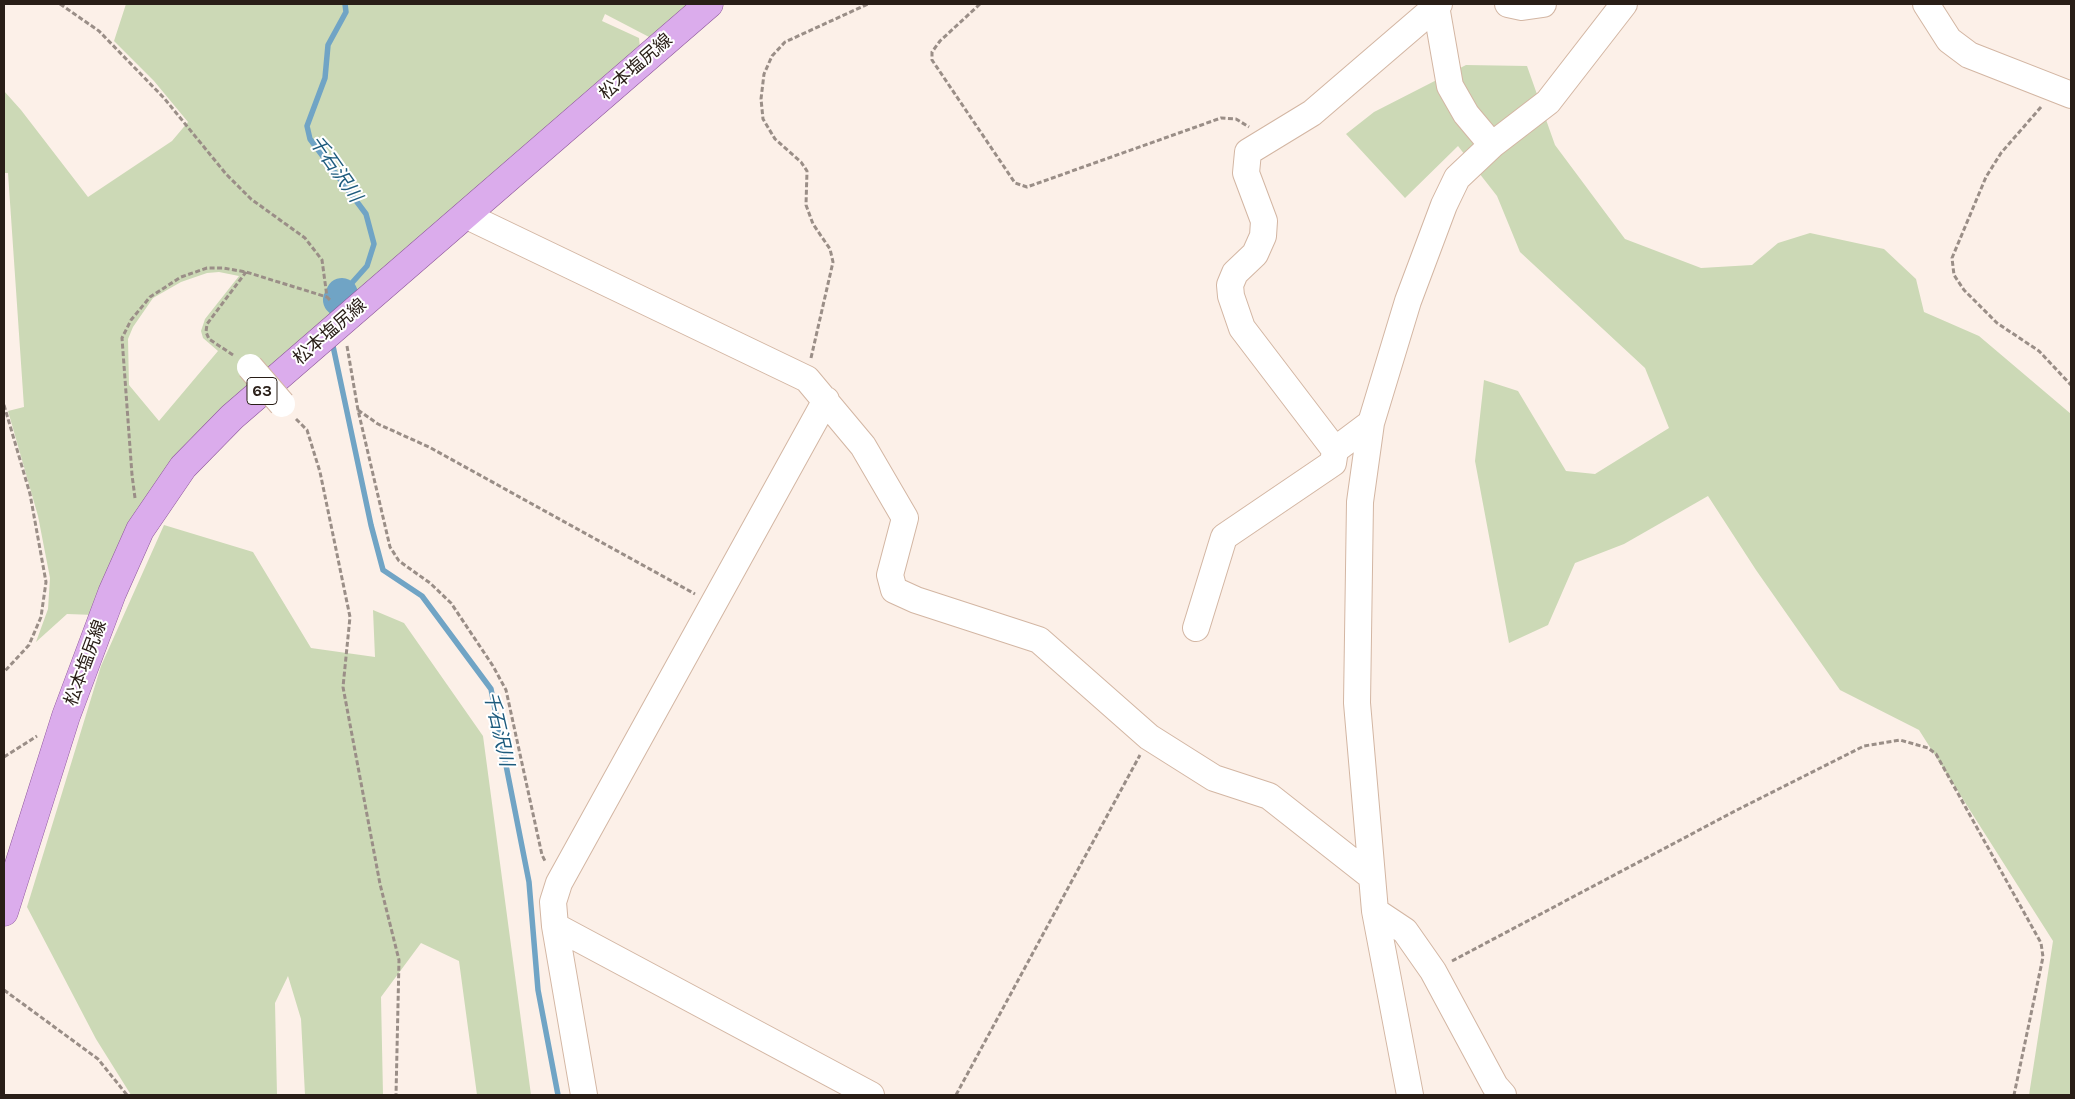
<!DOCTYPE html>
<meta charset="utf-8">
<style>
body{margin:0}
#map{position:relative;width:2075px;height:1099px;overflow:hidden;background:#fcf0e8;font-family:Karla,sans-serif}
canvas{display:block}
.frame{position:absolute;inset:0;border:5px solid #291e17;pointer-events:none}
</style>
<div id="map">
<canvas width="2075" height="1099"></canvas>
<div class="frame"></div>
</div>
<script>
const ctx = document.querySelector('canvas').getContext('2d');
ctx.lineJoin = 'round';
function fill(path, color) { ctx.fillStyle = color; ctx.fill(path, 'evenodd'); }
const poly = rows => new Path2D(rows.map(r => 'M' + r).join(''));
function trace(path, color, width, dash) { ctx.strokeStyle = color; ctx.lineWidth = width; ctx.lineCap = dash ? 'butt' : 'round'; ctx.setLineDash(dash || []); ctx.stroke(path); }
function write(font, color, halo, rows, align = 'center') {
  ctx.font = font + ' Karla,"Noto Sans JP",sans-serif'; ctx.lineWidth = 4; ctx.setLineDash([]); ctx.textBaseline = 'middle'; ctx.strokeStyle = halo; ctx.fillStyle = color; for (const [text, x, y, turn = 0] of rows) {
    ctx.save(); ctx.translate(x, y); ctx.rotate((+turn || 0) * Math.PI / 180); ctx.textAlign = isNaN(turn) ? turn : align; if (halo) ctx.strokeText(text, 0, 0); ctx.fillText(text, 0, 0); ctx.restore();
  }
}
fill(poly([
 [126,4,693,4,651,38,605,14,602,21,639,38,640,48,200,434,95,615,67,614,36,642,48,609,50,578,38,516,8,411,24,407,8,173,4,173,4,91,21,110,88,197,172,141,188,122,154,81,114,41],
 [219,272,239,276,205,319,201,331,203,338,218,351,159,421,129,385,128,339,133,327,153,298,181,282,207,273],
 [1466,65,1527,66,1555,145,1625,239,1701,268,1752,265,1778,243,1810,233,1884,249,1916,279,1924,312,1979,336,2071,414,2071,1095,2029,1095,2053,941,1919,730,1840,690,1756,570,1708,496,1624,544,1575,563,1548,625,1509,643,1475,461,1484,380,1518,391,1566,471,1595,474,1669,428,1645,368,1520,252,1497,196,1458,146,1405,198,1346,134,1374,112],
 [164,525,253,552,311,648,375,657,373,610,404,623,483,736,531,1095,477,1095,459,961,421,943,381,997,383,1095,305,1095,301,1019,288,976,275,1003,277,1095,131,1095,96,1039,27,907,101,666]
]), '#ccd9b6');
trace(poly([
 [342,294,367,266,374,244,366,214,310,139,307,126,325,78,328,45,346,12,345,4],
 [333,346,371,525,383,570,422,596,491,689,529,882,538,990,558,1095]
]), '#70a4c5', 5.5);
trace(poly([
 [339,300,342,294]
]), '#70a4c5', 32);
const minor = poly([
 [1508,4,1522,7,1543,4],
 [1926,4,1949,40,1969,55,2071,95],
 [1436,6,1450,86,1466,114,1492,145],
 [465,215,807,379,863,446,905,518,890,575,894,590,916,600,1039,640,1149,737,1214,778,1269,796,1372,877],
 [1371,423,1335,450,1242,328,1231,296,1230,285,1235,273,1255,254,1263,236,1264,221,1246,173,1248,152,1312,113,1439,4],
 [1196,628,1224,537,1333,463,1335,450],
 [1375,911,1405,931,1433,971,1495,1086,1503,1095],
 [555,926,871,1095],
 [584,1095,555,926,553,902,559,883,826,400],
 [1410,1095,1375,911,1357,703,1360,502,1371,423,1408,301,1444,205,1457,178,1492,145,1548,102,1624,4]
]);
const major = poly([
 [4,912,66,716,112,593,140,530,183,467,232,417,709,4]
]);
trace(minor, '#d3b6a3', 28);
trace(major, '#8d569a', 29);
trace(poly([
 [60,4,99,31,164,98,226,174,251,199,305,238,322,260,327,297,331,301],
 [980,4,940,41,932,52,932,60,1015,183,1027,187,1221,118,1236,119,1249,127],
 [2041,107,2001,153,1986,177,1952,258,1954,275,1964,290,1997,323,2039,351,2071,385],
 [347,346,358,410,390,547,399,561,430,583,451,603,493,666,506,690,542,855,545,861],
 [233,355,209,339,206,332,207,324,246,272],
 [811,358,833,262,830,249,813,224,806,205,807,171,801,162,775,139,763,119,761,99,764,74,772,56,785,42,868,4],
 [4,405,30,494,46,582,41,617,29,645,4,672],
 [358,410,378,424,429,447,695,594],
 [296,419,307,430,320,472,350,617,343,687,380,884,399,960,396,1095],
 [135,498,132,475,122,338,131,320,150,297,181,277,207,268,223,268,246,272,327,297],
 [4,757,37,736],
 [1452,961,1735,811,1864,746,1900,740,1928,748,1936,754,2041,943,2043,957,2014,1095],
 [4,990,98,1059,127,1095],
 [956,1095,1140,755]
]), '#9a8e87', 3, [5, 2.5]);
trace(minor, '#fff', 26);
trace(major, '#dbacec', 28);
const minorBridge = poly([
 [250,367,282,404]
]);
trace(minorBridge, '#d3b6a3', 28, []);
trace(minorBridge, '#fff', 26);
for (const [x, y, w] of [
 [262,391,30]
]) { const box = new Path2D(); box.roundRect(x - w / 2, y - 13.5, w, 27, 4); ctx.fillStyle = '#fff'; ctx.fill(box); trace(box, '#291e17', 1); }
write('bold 16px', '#291e17', null, [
 ["63",262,391]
]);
write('18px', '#291e17', '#fff', [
 ["松本塩尻線",636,67,-41],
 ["松本塩尻線",330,332,-41],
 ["松本塩尻線",86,663,-70]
]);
write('italic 19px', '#1d5b7d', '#fff', [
 ["千石沢川",335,169,55],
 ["千石沢川",498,729,77]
]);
</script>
